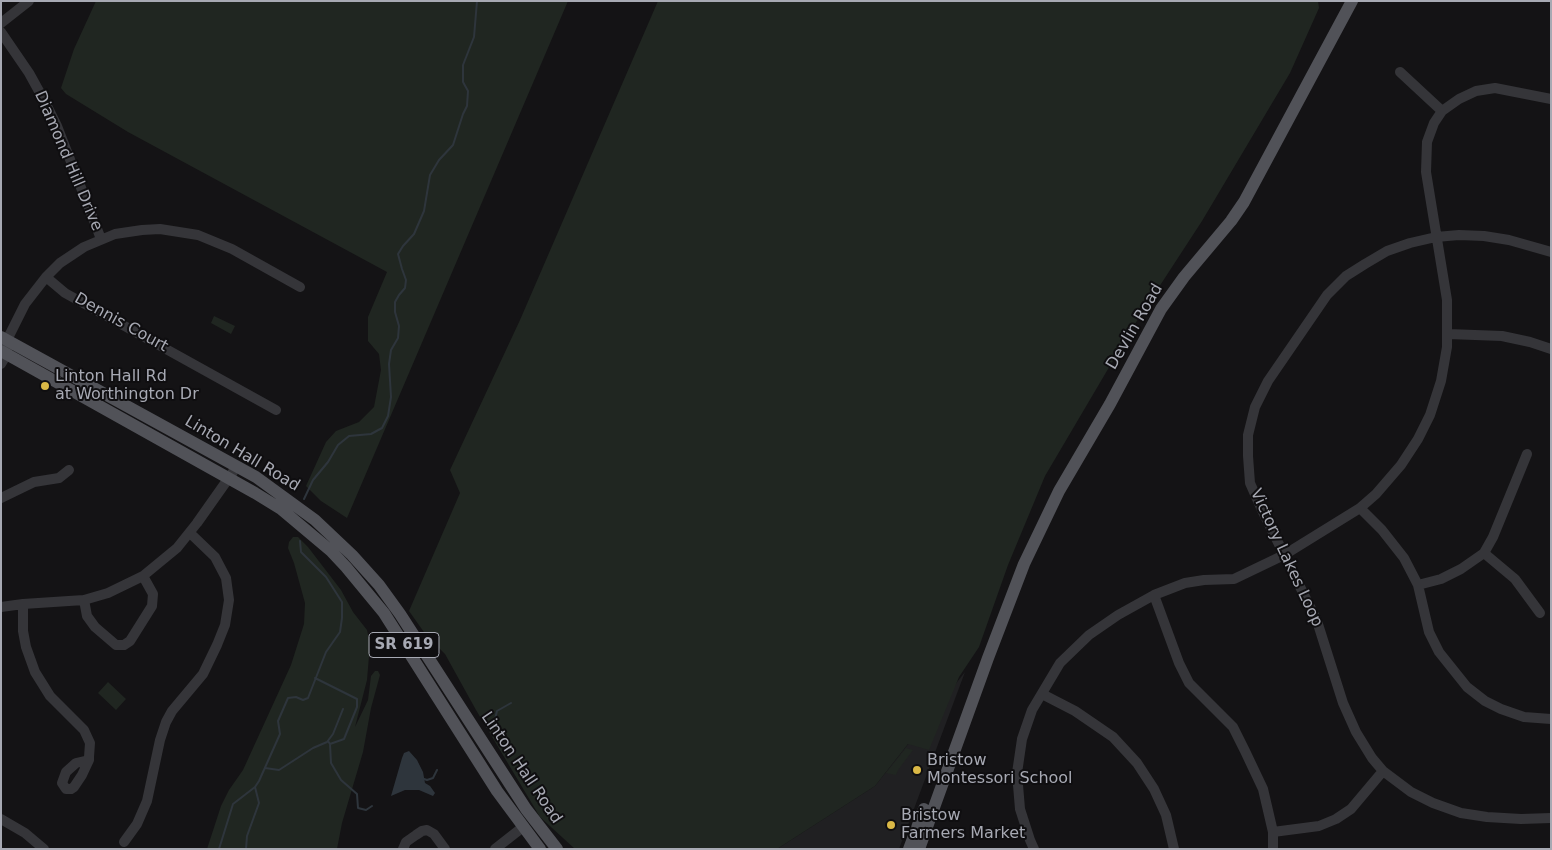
<!DOCTYPE html>
<style>
body{margin:0}
#map{position:relative;width:1552px;height:850px;overflow:hidden;background:#141315;font-family:"DejaVu Sans",sans-serif}
canvas{display:block}
.frame{position:absolute;inset:0;border:2px solid #a7a9b3;pointer-events:none}
</style>
<div id="map">
<canvas width="1552" height="850"></canvas>
<div class="frame"></div>
</div>
<script>
const ctx = document.querySelector('canvas').getContext('2d');
ctx.lineJoin = 'round';
function fill(path, color) { ctx.fillStyle = color; ctx.fill(path, 'evenodd'); }
const poly = rows => new Path2D(rows.map(r => 'M' + r).join(''));
function trace(path, color, width, dash) { ctx.strokeStyle = color; ctx.lineWidth = width; ctx.lineCap = dash ? 'butt' : 'round'; ctx.setLineDash(dash || []); ctx.stroke(path); }
function write(font, color, halo, rows, align = 'center') {
  ctx.font = font + ' "DejaVu Sans",sans-serif'; ctx.lineWidth = 4; ctx.setLineDash([]); ctx.textBaseline = 'middle'; ctx.strokeStyle = halo; ctx.fillStyle = color; for (const [text, x, y, turn = 0] of rows) {
    ctx.save(); ctx.translate(x, y); ctx.rotate((+turn || 0) * Math.PI / 180); ctx.textAlign = isNaN(turn) ? turn : align; if (halo) ctx.strokeText(text, 0, 0); ctx.fillText(text, 0, 0); ctx.restore();
  }
}
fill(poly([
 [965,672,899,849,777,849,875,786]
]), '#202022');
fill(poly([
 [96,1,568,1,347,518,321,501,306,486,326,442,336,431,359,422,374,407,381,370,379,354,368,341,368,317,387,272,128,132,66,94,61,88,74,49],
 [658,1,1318,1,1319,8,1290,73,1202,221,1131,330,1045,476,1008,565,979,647,959,677,929,750,908,744,875,786,777,849,575,849,540,817,476,710,445,654,426,635,409,611,460,493,450,470,520,320],
 [214,316,235,326,231,334,211,323],
 [293,537,298,537,308,547,341,590,353,612,367,630,370,644,367,680,355,727,368,700,371,676,375,671,378,671,380,675,371,708,363,752,342,823,337,849,207,849,221,806,229,790,243,770,291,665,304,624,305,603,294,563,288,548,289,542],
 [108,682,126,699,116,710,98,693],
 [906,748,913,750,898,770,896,775,886,773]
]), '#202621');
fill(poly([
 [409,751,417,760,423,772,425,783,430,786,435,793,433,796,419,790,405,790,391,796,402,758,404,753]
]), '#2e353c');
trace(poly([
 [304,499,313,480,328,462,338,445,349,436,371,434,382,428,388,416,391,397,389,364,391,350,398,338,399,326,395,312,395,302,399,295,405,288,406,280,402,269,398,254,403,246,414,234,424,211,430,175,439,160,453,145,463,114,467,106,468,91,463,82,463,65,474,37,477,1],
 [315,678,357,699,357,707,344,739,330,744],
 [487,727,494,723,497,711,511,703],
 [328,741,330,744,331,763,341,780,357,794,358,808,366,810,372,806],
 [265,768,279,770,313,748,327,742,333,734,343,709],
 [424,779,427,780,433,778,437,770],
 [219,849,233,804,255,787,259,781,280,734,278,721,288,698,296,697,303,700,308,698,326,652,340,632,342,618,342,602,326,577,301,552,300,541],
 [246,849,247,836,259,803,255,787]
]), '#2e353c', 2);
trace(poly([
 [1,23,29,1],
 [1,32,29,73,45,102,57,126,101,239],
 [1400,72,1442,111],
 [1551,252,1509,240,1484,236,1459,235,1436,237,1410,243,1387,251,1365,264,1346,276,1327,295,1268,381,1255,407,1248,435,1248,456,1250,483,1262,510,1317,621,1343,703,1356,732,1372,758,1383,771,1411,792,1433,803,1461,813,1487,817,1521,819,1551,818],
 [46,277,65,293,276,410],
 [1448,334,1502,336,1530,342,1551,349],
 [1,364,7,354,7,340,25,304,46,277,60,263,84,247,115,234,142,230,160,229,198,235,232,249,300,287],
 [1,498,34,482,59,478,69,470],
 [1360,508,1382,530,1404,558,1418,585,1429,632,1439,652,1467,687,1485,701,1501,709,1524,717,1551,719],
 [1484,553,1515,579,1540,613],
 [1418,585,1441,579,1461,569,1484,553,1493,537,1527,454],
 [1154,595,1179,663,1189,683,1233,727,1245,751,1263,789,1273,832,1273,849],
 [84,600,87,616,95,627,116,645,124,645,130,641,152,606,153,594,143,576],
 [23,604,23,631,26,647,35,672,50,696,84,730,90,743,89,757,89,760,82,775,74,787,71,789,66,789,62,783,66,772,76,763,89,760],
 [1,607,23,604,84,600,108,593,143,576,177,548,197,523,233,472],
 [1042,694,1075,711,1113,737,1137,763,1154,789,1166,815,1174,849],
 [1,819,25,833,44,849],
 [1273,832,1319,826,1336,819,1351,809,1383,771],
 [124,842,137,824,147,801,160,740,166,722,172,711,203,674,217,645,225,625,229,600,226,578,215,557,190,533],
 [403,849,406,842,416,835,422,831,427,830,434,834,445,849],
 [495,849,523,827],
 [1034,849,1030,840,1020,809,1017,773,1022,739,1032,710,1060,663,1089,635,1118,615,1154,595,1185,583,1204,580,1234,579,1284,555,1360,508,1376,494,1401,465,1418,439,1430,415,1441,381,1447,347,1447,300,1426,172,1427,142,1434,123,1442,111,1459,99,1476,91,1495,88,1551,99]
]), '#353539', 10);
trace(poly([
 [1,337,256,477,315,520,352,555,379,585,400,614,526,809,557,849],
 [1,351,255,493,281,509,331,551,346,567,384,613,497,791,540,849],
 [909,849,924,809],
 [919,849,988,658,1024,564,1059,491,1110,404,1161,309,1184,277,1231,221,1244,202,1352,1]
]), '#515258', 12);
for (const [x, y, r, color] of [
 [45,386,5,"#dab846"],
 [917,770,5,"#dab846"],
 [891,825,5,"#dab846"]
]) { const dot = new Path2D(); dot.arc(x, y, r, 0, 2 * Math.PI); ctx.fillStyle = color; ctx.fill(dot); trace(dot, '#0f0e10', 2); }
for (const [x, y, w] of [
 [404,645,70]
]) { const box = new Path2D(); box.roundRect(x - w / 2, y - 12.5, w, 25, 4); ctx.fillStyle = '#0f0e10'; ctx.fill(box); trace(box, '#a7a9b3', 1); }
write('bold 15px', '#a7a9b3', null, [
 ["SR 619",404,645]
]);
write('16px', '#a7a9b3', '#0f0e10', [
 ["Diamond Hill Drive",68,161,67],
 ["Dennis Court",121,323,29],
 ["Devlin Road",1135,327,-60],
 ["Linton Hall Road",242,454,31],
 ["Victory Lakes Loop",1286,558,65],
 ["Linton Hall Road",521,768,56]
]);
write('16px', '#a7a9b3', '#0f0e10', [
 ["Linton Hall Rd",55,377],
 ["at Worthington Dr",55,395],
 ["Bristow",927,761],
 ["Montessori School",927,779],
 ["Bristow",901,816],
 ["Farmers Market",901,834]
], 'left');
</script>
